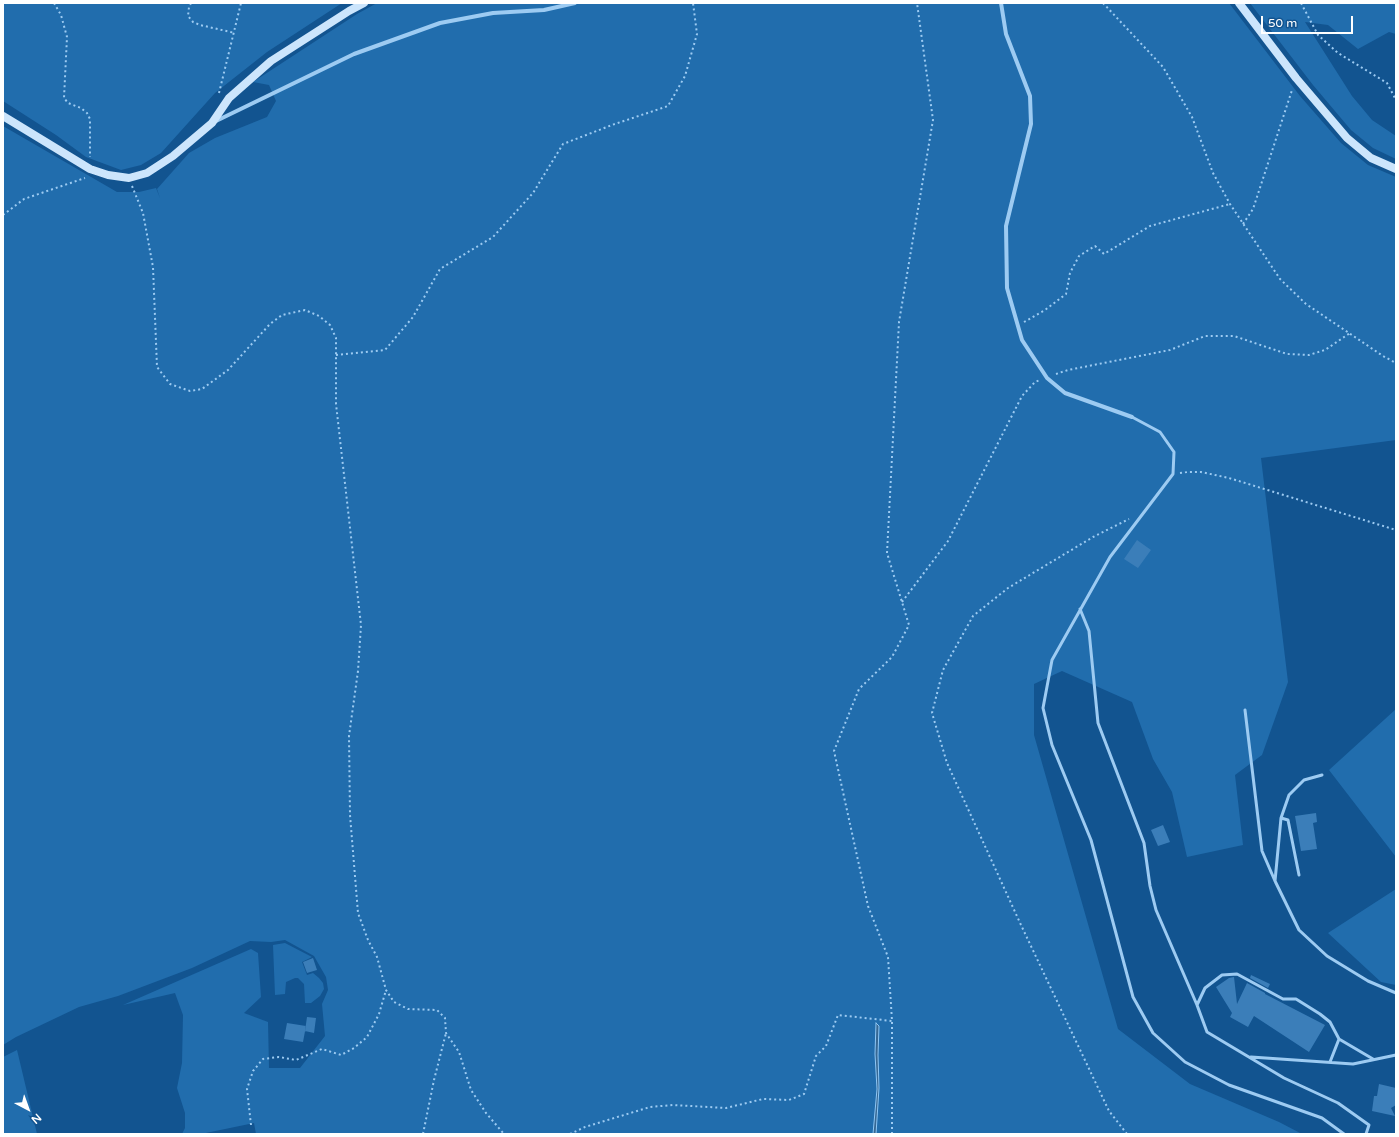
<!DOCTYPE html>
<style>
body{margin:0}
#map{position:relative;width:1399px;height:1137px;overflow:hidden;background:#125490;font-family:"Varela Round",sans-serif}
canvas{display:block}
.frame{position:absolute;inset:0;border:4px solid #fff;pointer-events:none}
.north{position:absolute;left:8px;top:1089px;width:40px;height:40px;-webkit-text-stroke:3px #125490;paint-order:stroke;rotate:139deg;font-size:11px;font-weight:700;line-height:16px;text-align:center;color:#fff}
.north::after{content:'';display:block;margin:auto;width:14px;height:18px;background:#fff;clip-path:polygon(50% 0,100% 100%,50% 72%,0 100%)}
.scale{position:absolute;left:1261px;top:16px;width:92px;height:18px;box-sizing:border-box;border:2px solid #fff;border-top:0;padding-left:5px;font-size:12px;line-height:14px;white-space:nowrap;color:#fff;-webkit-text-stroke:3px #125490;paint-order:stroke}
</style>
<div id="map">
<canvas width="1399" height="1137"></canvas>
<div class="frame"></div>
<div class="north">N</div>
<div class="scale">50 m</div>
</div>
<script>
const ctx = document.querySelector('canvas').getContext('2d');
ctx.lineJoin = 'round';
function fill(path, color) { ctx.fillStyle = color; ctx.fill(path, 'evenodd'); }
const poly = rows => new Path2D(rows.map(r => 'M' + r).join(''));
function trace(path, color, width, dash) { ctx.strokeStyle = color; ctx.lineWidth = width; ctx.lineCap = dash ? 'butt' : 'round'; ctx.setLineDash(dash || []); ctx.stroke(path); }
fill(poly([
 [3,3,342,3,267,52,215,93,161,153,141,165,121,170,86,157,56,135,3,101],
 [377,3,1229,3,1300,96,1341,143,1368,165,1396,177,1396,440,1261,458,1288,682,1262,755,1235,775,1243,845,1187,857,1172,792,1153,759,1132,702,1062,671,1034,684,1034,735,1118,1029,1190,1084,1279,1122,1302,1134,256,1134,254,1123,201,1134,182,1134,185,1128,185,1113,177,1088,182,1063,183,1015,175,993,123,1005,251,949,258,953,261,997,244,1013,268,1022,269,1068,300,1068,325,1036,322,1004,328,990,326,977,314,956,285,940,271,942,250,941,192,968,118,996,79,1007,16,1037,3,1045,3,126,117,192,139,192,156,188,160,198,157,189,189,153,215,138,267,117,276,101,269,85,253,82,357,14],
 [1250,3,1396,3,1396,34,1389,32,1358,49,1328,25,1305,22,1352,96,1372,120,1396,136,1396,159,1373,148,1351,130,1313,85],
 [1396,709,1396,857,1329,770],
 [1396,889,1396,985,1381,982,1328,933],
 [285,943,312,957,302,962,307,975,313,973,319,978,323,983,324,989,320,996,311,1003,305,1003,304,984,298,978,295,978,286,982,285,994,275,995,273,945],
 [17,1050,37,1134,3,1134,3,1057]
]), '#216dad');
const water = poly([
 [876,1023,879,1026,878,1055,879,1088,876,1134,873,1134,877,1089,875,1054,876,1023]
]);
fill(water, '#376893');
trace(water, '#8fc7f5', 1);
fill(poly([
 [1137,540,1151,550,1138,568,1124,559],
 [1316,813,1317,822,1313,823,1317,849,1301,851,1295,816],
 [1163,825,1170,842,1158,846,1151,830],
 [313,958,317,970,307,973,303,962],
 [1251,975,1270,984,1268,988,1250,978],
 [1234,977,1237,1004,1247,983,1265,993,1265,994,1325,1025,1309,1052,1254,1016,1248,1027,1230,1017,1232,1013,1216,987,1229,978],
 [307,1017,316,1018,314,1033,305,1031],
 [287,1023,306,1026,303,1042,284,1039],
 [1379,1084,1396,1088,1396,1105,1391,1108,1395,1116,1372,1111,1374,1096,1377,1096]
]), '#3b7eb9');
trace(poly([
 [54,3,61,15,67,37,64,98,68,103,81,108,87,113,90,119,90,157],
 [191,3,189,7,188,16,193,22,200,25,235,33],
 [1103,3,1163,67,1192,117,1213,173,1230,204,1280,279,1306,304,1383,356,1396,363],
 [1301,3,1318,35,1338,53,1387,83,1396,100],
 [219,93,241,3],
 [132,186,143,213,153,267,157,367,170,384,190,391,202,389,228,370,270,324,282,315,305,310,319,316,330,325,336,338,336,404,361,625,358,671,349,736,350,815,358,913,368,940,377,957,386,990,394,1002,408,1009,437,1010,445,1018,446,1033,459,1052,471,1090,486,1113,504,1134],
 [3,215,24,199,85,178],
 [1243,224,1253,209,1292,90],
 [1024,322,1045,310,1066,294,1070,273,1079,256,1095,246,1104,254,1150,226,1230,204],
 [336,355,385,350,413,317,440,269,493,237,533,193,563,144,612,125,668,106,685,76,697,34,693,3],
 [1056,374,1068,370,1170,350,1205,336,1234,336,1287,354,1309,355,1325,350,1350,333],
 [1180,473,1188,472,1201,472,1229,478,1396,530],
 [902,602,948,541,1022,396,1035,382,1040,380],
 [251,1125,247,1089,253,1071,263,1059,279,1057,296,1060,322,1049,341,1055,354,1048,367,1037,379,1014,386,990],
 [423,1134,434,1080,446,1033],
 [570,1134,585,1127,650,1107,673,1105,726,1108,763,1099,789,1100,804,1094,816,1056,826,1046,838,1015,892,1021],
 [892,1134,892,1021,888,957,868,906,834,751,859,689,892,657,909,625,887,553,899,322,933,120,917,3],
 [1127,1134,1109,1111,1021,925,947,763,932,713,943,670,973,616,1008,588,1093,537,1129,519]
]), '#9dcbf2', 2, [2, 3]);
trace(poly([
 [1132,417,1160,432,1174,452,1173,474,1110,557,1052,660,1043,708,1052,745,1091,840,1133,997,1153,1033,1185,1062,1229,1085,1322,1118,1344,1134],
 [1080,609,1089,631,1098,723,1144,843,1150,886,1156,910,1197,1005,1207,1032,1284,1078,1338,1103,1369,1125,1366,1134],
 [1245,710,1262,851,1275,881,1299,930,1327,956,1368,981,1396,993],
 [1281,818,1288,820,1299,875],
 [1275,881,1281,818,1289,795,1304,780,1322,775],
 [1197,1005,1205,988,1222,975,1237,974,1283,999,1296,999,1320,1014,1330,1022,1339,1039,1373,1059],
 [1251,1057,1353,1064,1396,1055],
 [1330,1062,1339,1039]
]), '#9dcbf2', 3);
trace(poly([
 [1001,3,1006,34,1030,96,1031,124,1006,226,1007,288,1022,340,1047,378,1065,393,1132,417],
 [216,121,354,54,440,23,493,13,544,10,575,3]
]), '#9dcbf2', 4);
trace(poly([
 [1239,3,1296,78,1347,138,1371,158,1396,169],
 [3,116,90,169,108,175,129,178,147,173,173,156,212,123,229,98,271,61,349,11,364,3]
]), '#cce5fc', 8);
</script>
